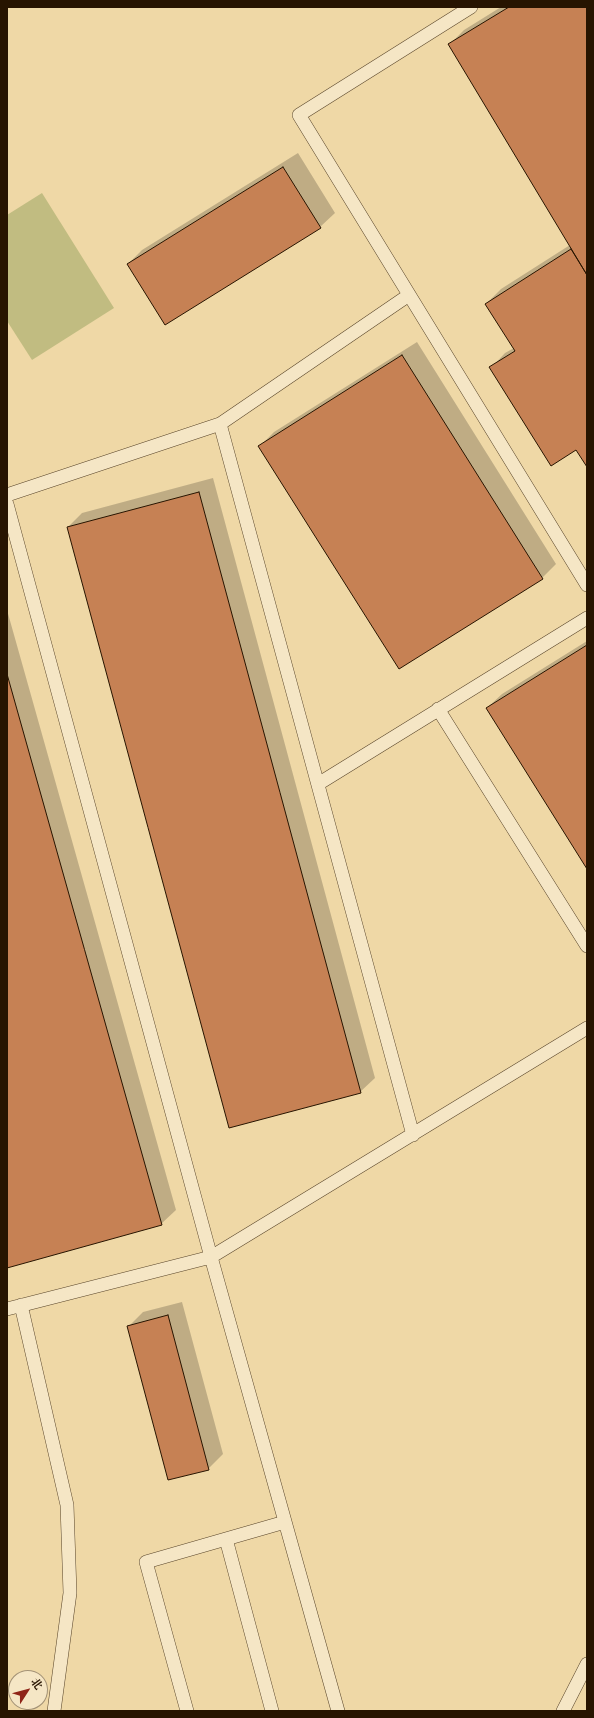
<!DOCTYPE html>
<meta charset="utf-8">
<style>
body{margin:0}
#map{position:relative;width:594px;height:1718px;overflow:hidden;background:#efd8a6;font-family:"EB Garamond","Noto Serif SC",serif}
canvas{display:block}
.frame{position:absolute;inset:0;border:8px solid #271400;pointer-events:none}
.north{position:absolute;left:8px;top:1670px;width:40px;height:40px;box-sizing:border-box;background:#f5e6c5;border:1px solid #a39276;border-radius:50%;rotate:54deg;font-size:11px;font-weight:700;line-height:16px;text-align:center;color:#271400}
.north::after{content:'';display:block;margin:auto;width:14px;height:18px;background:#8f2418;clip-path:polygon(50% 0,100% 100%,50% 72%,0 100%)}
</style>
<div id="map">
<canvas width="594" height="1718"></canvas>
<div class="frame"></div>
<div class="north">北</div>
</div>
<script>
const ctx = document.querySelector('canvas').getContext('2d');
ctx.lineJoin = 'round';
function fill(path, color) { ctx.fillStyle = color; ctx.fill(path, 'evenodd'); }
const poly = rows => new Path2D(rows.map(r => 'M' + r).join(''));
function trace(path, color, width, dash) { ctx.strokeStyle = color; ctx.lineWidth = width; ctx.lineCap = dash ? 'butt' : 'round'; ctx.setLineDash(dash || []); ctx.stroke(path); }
fill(poly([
 [42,193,114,308,32,360,7,321,7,215]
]), '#c1bc81');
fill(poly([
 [501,7,587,7,587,465,576,449,491,368,505,353,514,348,486,304,501,289,570,245,450,44,464,30],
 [298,153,335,213,320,227,128,264,142,250],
 [417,342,556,564,542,578,260,446,274,432],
 [213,478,375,1078,360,1092,68,527,82,513],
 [7,610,176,1210,161,1224,7,1267],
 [587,641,587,867,487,708,502,694],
 [182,1302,223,1454,208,1469,128,1327,143,1312]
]), '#0003');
const building = poly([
 [509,7,587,7,587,275,448,44,509,7],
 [283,167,321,228,165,325,127,264,283,167],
 [571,249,587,275,587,467,576,450,551,466,489,367,515,351,485,304,571,249],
 [402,355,543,579,399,669,258,446,402,355],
 [199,492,361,1093,229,1128,67,527,199,492],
 [587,645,587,869,486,708,587,645],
 [7,674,162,1225,7,1268,7,674],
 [168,1315,209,1470,168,1480,127,1326,168,1315]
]);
fill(building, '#c68154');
trace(building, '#271400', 1);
const lane = poly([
 [471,7,299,115,587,585],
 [409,295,220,424,413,1135],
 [7,495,220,424],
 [7,504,211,1257,338,1711],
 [438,709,587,946],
 [318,784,587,618],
 [21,1305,67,1505,70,1593,54,1711],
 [7,1309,211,1257,587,1028],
 [226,1539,272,1711],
 [187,1711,146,1562,285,1522],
 [563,1711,587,1664]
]);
trace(lane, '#59452a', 14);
trace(lane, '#f5e6c5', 13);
</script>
